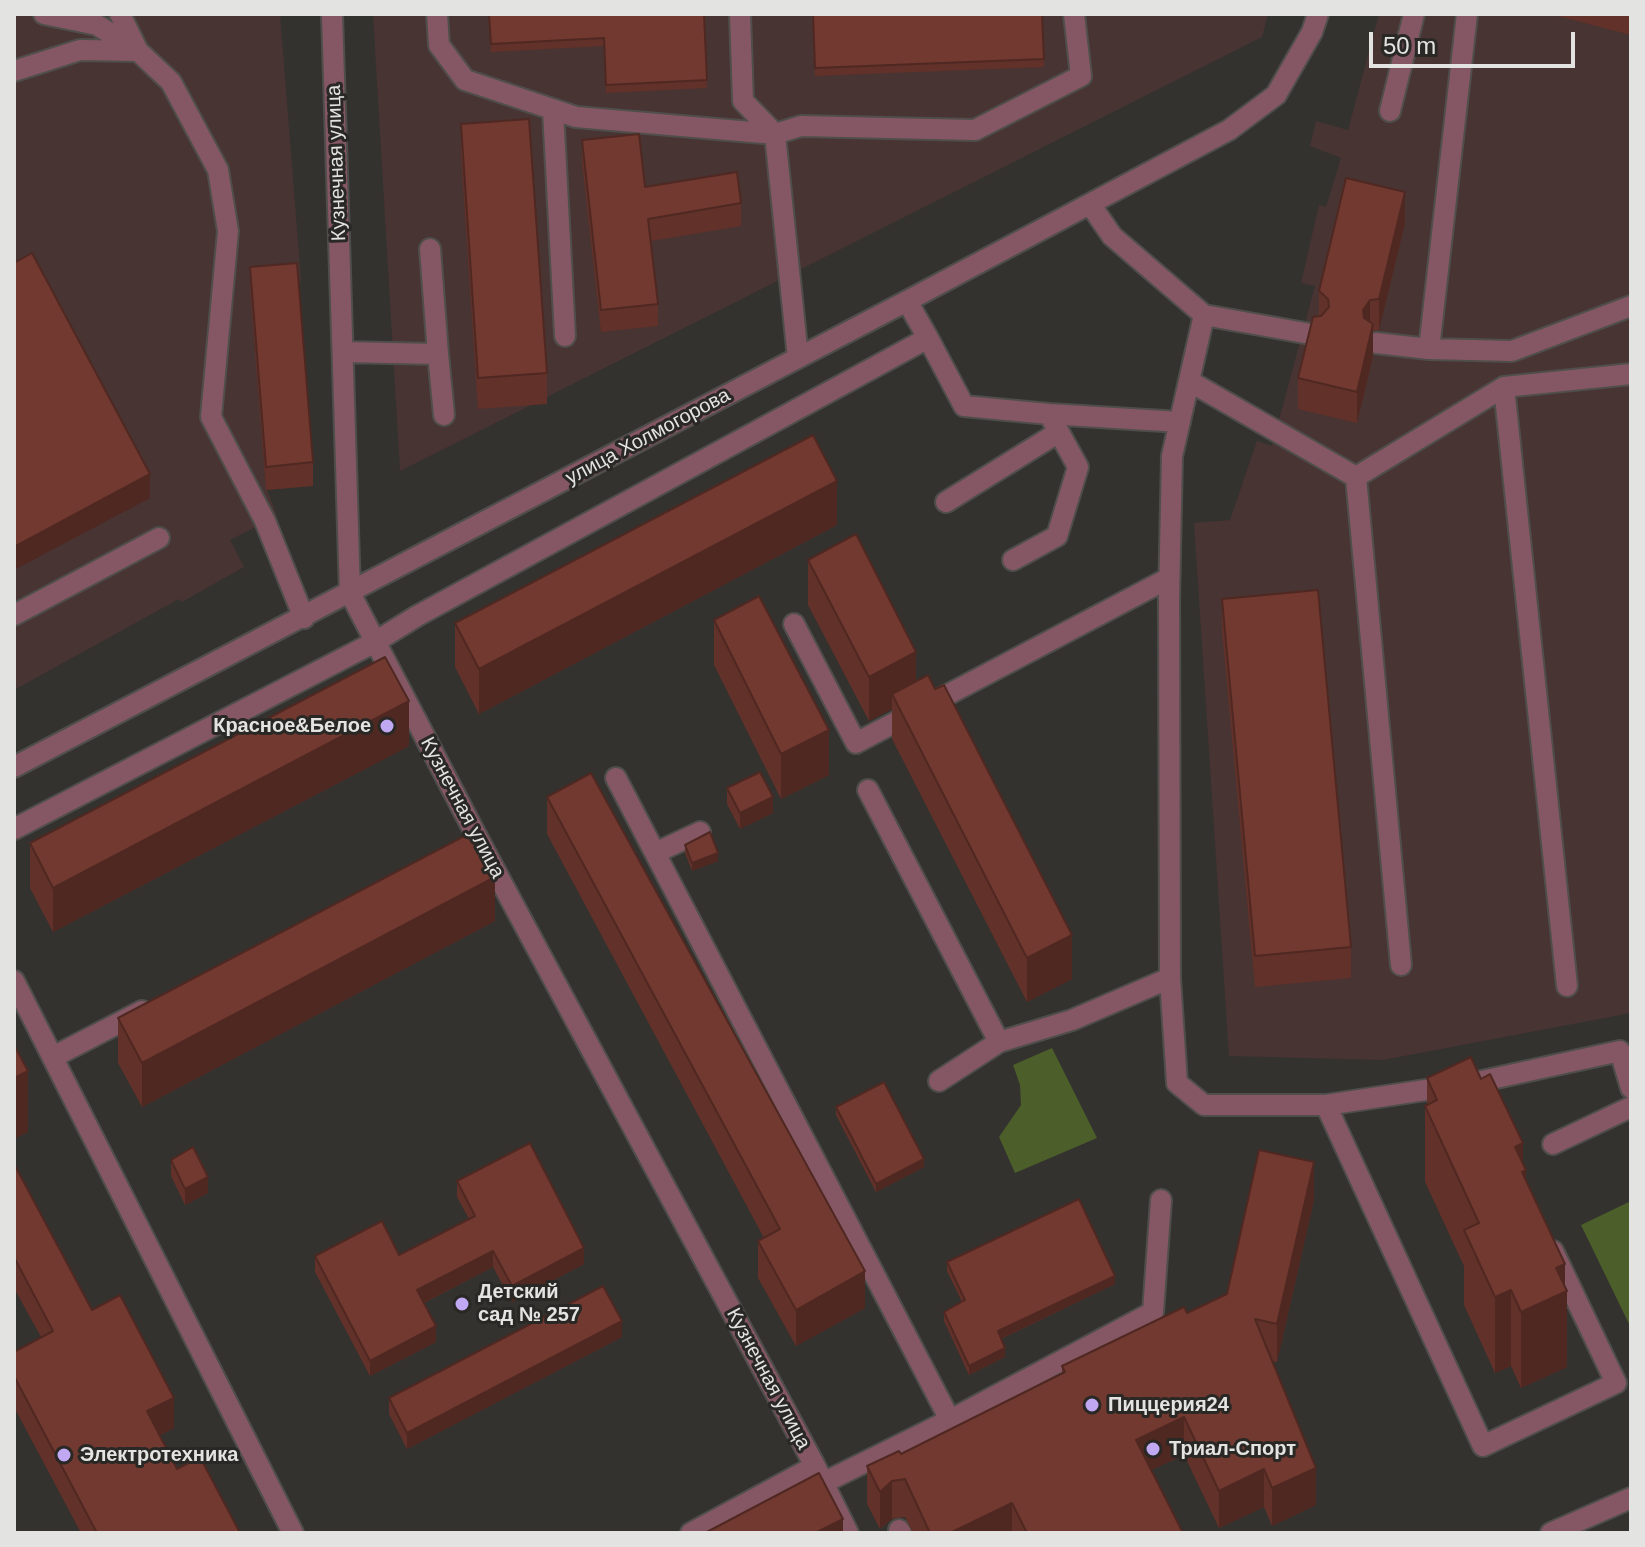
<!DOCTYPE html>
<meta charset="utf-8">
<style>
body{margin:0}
#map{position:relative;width:1645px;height:1547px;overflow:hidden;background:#33322f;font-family:Arial,sans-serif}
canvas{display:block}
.frame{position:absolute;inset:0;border:16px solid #e3e3e1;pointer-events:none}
.scale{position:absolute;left:1369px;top:32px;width:206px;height:36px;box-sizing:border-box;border:4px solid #e3e3e1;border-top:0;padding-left:10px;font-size:24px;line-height:28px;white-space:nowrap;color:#e3e3e1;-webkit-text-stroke:6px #292825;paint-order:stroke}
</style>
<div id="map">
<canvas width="1645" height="1547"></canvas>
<div class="frame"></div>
<div class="scale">50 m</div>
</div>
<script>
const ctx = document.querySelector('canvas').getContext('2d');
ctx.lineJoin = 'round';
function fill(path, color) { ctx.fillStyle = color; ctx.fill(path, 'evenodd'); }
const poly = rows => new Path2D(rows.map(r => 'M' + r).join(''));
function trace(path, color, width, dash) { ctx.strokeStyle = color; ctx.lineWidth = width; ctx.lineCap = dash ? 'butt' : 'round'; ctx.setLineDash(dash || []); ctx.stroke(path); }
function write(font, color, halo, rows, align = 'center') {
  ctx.font = font + ' Arial,sans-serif'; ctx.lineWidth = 6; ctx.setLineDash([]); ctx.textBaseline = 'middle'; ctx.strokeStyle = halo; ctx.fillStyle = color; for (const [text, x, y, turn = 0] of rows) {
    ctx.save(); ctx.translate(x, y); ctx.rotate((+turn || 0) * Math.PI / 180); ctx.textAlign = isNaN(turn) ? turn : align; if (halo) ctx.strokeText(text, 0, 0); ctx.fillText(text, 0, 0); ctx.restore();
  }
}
fill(poly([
 [14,14,280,14,301,280,297,287,313,486,267,490,277,516,230,540,244,567,182,602,179,599,14,690],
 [373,14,1268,14,1262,37,400,471],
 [1379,14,1631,14,1631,1013,1383,1060,1229,1056,1194,523,1230,520,1257,441,1272,446,1315,286,1301,283,1319,205,1326,207,1341,158,1310,146,1316,121,1348,130]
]), '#483432');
fill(poly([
 [1052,1048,1097,1138,1015,1173,999,1137,1021,1105,1020,1085,1013,1065],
 [1631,1201,1631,1328,1581,1225]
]), '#4c5e29');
const minor = poly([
 [44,14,97,25,138,51],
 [120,14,138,51],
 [332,14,350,593,476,835,815,1466,848,1533],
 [437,14,439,45,465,80,576,117,775,134,801,126,975,130,1081,76,1074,14],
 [740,14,743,101,775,134,798,358],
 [14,71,80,50,138,51,171,82,218,170,228,231,211,417,265,521,304,618],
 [553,110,565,336],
 [1390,111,1414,14],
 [1090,204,1112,236,1204,315,1172,456,1169,599,1170,978,1177,1083,1204,1105,1326,1105,1452,1086],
 [1204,315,1316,335],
 [928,338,964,406,1049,414,1078,467,1057,536,1013,560],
 [1376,343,1429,349,1467,14],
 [1429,349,1512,351,1631,306],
 [343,352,438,354,430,249],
 [438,354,444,415],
 [1189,381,1356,477,1504,387,1631,374],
 [1504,387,1567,986],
 [1049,414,1180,422],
 [1356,477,1401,965],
 [946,502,1059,432],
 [14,615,159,538],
 [794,624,856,743,1169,578],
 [14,767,907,301,1229,130,1276,95,1312,32,1318,14],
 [616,778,950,1420,823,1483],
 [868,790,999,1042,1072,1020,1170,978],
 [14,829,375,642,417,616,928,338,907,301],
 [655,853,700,832],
 [14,981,293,1533],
 [53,1057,142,1011],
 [939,1081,999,1042],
 [1473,1083,1620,1051,1631,1088],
 [1326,1105,1483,1446,1616,1383,1553,1251],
 [1553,1144,1631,1107],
 [950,1420,1153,1312,1161,1200],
 [899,1530,901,1533],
 [691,1533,815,1466],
 [1551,1533,1631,1498]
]);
trace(minor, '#4f4e4b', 24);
trace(minor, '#855764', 20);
fill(poly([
 [489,14,704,14,707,88,606,93,604,46,491,52],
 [813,14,1042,14,1044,67,815,76],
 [1550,14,1631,14,1631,35],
 [461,124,547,373,547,404,478,409,461,155],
 [582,140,645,187,741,203,741,226,651,241,658,304,658,326,601,332,582,162],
 [1405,223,1379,330,1373,331,1373,356,1357,423,1298,409,1298,378,1319,316,1319,291],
 [250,267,313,462,313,486,266,490,250,290],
 [837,525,479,714,455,667,455,623],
 [808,560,916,682,1072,979,1027,1002,892,739,892,709,869,721,808,605],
 [1222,599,1351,947,1351,978,1255,987,1222,630],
 [714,620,829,775,781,799,714,665],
 [409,746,53,932,30,888,30,843],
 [727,788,773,813,740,829,727,804],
 [547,797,865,1308,796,1346,758,1278,758,1241,764,1238,547,834],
 [685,845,718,861,692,871,685,853],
 [495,921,142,1107,118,1063,118,1018],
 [1427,1078,1523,1164,1526,1181,1565,1287,1567,1367,1521,1388,1511,1366,1495,1373,1464,1305,1464,1266,1425,1182,1425,1106,1427,1106],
 [836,1107,924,1167,876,1192,836,1115],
 [171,1160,208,1193,185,1205,171,1176],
 [14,1164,92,1310,174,1428,160,1435,177,1469,240,1533,81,1533,14,1407,14,1352,41,1337,14,1288],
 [457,1181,584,1264,512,1302,493,1267,424,1303,436,1342,370,1376,315,1272,315,1256,399,1255,469,1219,457,1197],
 [1314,1200,1277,1362,1272,1361,1316,1505,1272,1526,1264,1507,1219,1528,1184,1455,1151,1470,1183,1533,913,1533,905,1517,892,1519,880,1529,867,1504,867,1466,901,1454,1062,1373,1062,1366,1187,1313,1227,1294],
 [947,1262,1115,1284,1001,1339,1005,1357,969,1375,944,1321,944,1312,962,1302,947,1271],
 [622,1337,407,1449,389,1414,389,1398]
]), '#623129');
fill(poly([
 [1405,192,1405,223,1379,330,1379,299],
 [1370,300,1370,331,1363,341,1363,310],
 [1373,324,1373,356,1357,423,1357,392],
 [150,474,150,498,14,570,14,547],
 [837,481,837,525,479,714,479,669],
 [916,652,916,697,892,694,892,709,869,721,869,677],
 [409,701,409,746,53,932,53,888],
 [829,730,829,775,781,799,781,754],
 [773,797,773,813,740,829,740,813],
 [718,853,718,861,692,871,692,863],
 [495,877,495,921,142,1107,142,1063],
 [1072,935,1072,979,1027,1002,1027,958],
 [28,1071,28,1132,14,1139,14,1078],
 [1523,1143,1523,1172,1526,1170,1526,1246,1515,1147],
 [924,1159,924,1167,876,1192,876,1184],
 [1314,1162,1314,1200,1277,1362,1277,1324],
 [208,1177,208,1193,185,1205,185,1189],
 [584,1248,584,1264,512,1302,512,1286],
 [493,1251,493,1267,417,1306,417,1290],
 [1565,1264,1565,1292,1567,1291,1567,1367,1521,1388,1521,1312,1556,1268],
 [865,1271,865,1308,796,1346,796,1310],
 [1115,1276,1115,1284,998,1340,998,1331],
 [1511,1290,1511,1366,1495,1373,1495,1297],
 [622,1321,622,1337,407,1449,407,1433],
 [436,1326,436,1342,370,1376,370,1361],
 [1005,1348,1005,1357,969,1375,969,1366],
 [174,1398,174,1428,147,1442,147,1411],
 [1184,1417,1184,1455,1136,1477,1136,1440],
 [1316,1468,1316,1505,1272,1526,1272,1488],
 [1264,1469,1264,1507,1219,1528,1219,1491],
 [892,1481,892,1519,880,1529,880,1492],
 [1012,1503,1012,1533,950,1533],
 [843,1519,843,1533,815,1533]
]), '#502822');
const building = poly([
 [489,14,704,14,707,80,606,85,604,38,491,44,489,14],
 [813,14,1042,14,1044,59,815,68,813,14],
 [529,119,547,373,478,378,461,124,529,119],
 [639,134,645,187,737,172,741,203,648,219,658,304,601,310,582,140,639,134],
 [1346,178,1405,192,1379,299,1370,300,1363,310,1364,318,1373,324,1357,392,1298,378,1313,317,1321,316,1329,307,1328,299,1319,291,1346,178],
 [32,253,150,474,14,547,14,263,32,253],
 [297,263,313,462,266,467,250,267,297,263],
 [813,435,837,481,479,669,455,623,813,435],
 [856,534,916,652,869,677,808,560,856,534],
 [1318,590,1351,947,1255,956,1222,599,1318,590],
 [759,596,829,730,781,754,714,620,759,596],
 [385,657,409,701,53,888,30,843,385,657],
 [928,675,935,689,944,685,1072,935,1027,958,892,694,928,675],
 [760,772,773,797,740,813,727,788,760,772],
 [591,773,865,1271,796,1310,758,1241,780,1229,547,797,591,773],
 [472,832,495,877,142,1063,118,1018,472,832],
 [710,832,718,853,692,863,685,845,710,832],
 [14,1045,28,1071,14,1078,14,1045],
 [1471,1057,1481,1079,1490,1074,1523,1143,1515,1147,1526,1170,1522,1172,1565,1264,1556,1268,1567,1291,1521,1312,1511,1290,1495,1297,1464,1230,1479,1223,1425,1106,1437,1100,1427,1078,1471,1057],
 [884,1082,924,1159,876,1184,836,1107,884,1082],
 [530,1143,584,1248,512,1286,493,1251,417,1290,436,1326,370,1361,315,1256,382,1221,399,1255,475,1216,457,1181,530,1143],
 [193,1147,208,1177,185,1189,171,1160,193,1147],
 [1259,1150,1314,1162,1277,1324,1255,1319,1316,1468,1272,1488,1264,1469,1219,1491,1184,1417,1136,1440,1183,1533,1027,1533,1012,1503,950,1533,930,1533,905,1479,892,1481,880,1492,867,1466,899,1451,901,1454,1065,1372,1062,1366,1184,1307,1187,1313,1227,1294,1259,1150],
 [14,1164,92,1310,120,1295,174,1398,147,1411,177,1469,200,1457,240,1533,97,1533,14,1376,14,1352,53,1331,14,1257,14,1164],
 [1079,1199,1115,1276,998,1331,1005,1348,969,1366,944,1312,965,1300,947,1262,1079,1199],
 [603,1286,622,1321,407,1433,389,1398,603,1286],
 [819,1473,843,1519,815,1533,705,1533,819,1473]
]);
fill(building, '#723930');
trace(building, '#502822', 2);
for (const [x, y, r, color] of [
 [387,726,8,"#c1a8f3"],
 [462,1304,8,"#c1a8f3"],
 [1092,1405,8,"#c1a8f3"],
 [1153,1449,8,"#c1a8f3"],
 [64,1455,8,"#c1a8f3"]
]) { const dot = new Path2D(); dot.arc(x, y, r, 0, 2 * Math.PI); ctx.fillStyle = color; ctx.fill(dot); trace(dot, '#292825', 3); }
write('20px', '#e3e3e1', '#292825', [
 ["Кузнечная улица",337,163,-92],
 ["улица Холмогорова",648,437,-28],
 ["Кузнечная улица",462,808,62],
 ["Кузнечная улица",768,1379,62]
]);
write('bold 20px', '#e3e3e1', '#292825', [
 ["Красное&Белое",371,726,"right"],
 ["Детский",478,1292],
 ["сад № 257",478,1315],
 ["Пиццерия24",1108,1405],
 ["Триал-Спорт",1169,1449],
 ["Электротехника",80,1455]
], 'left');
</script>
